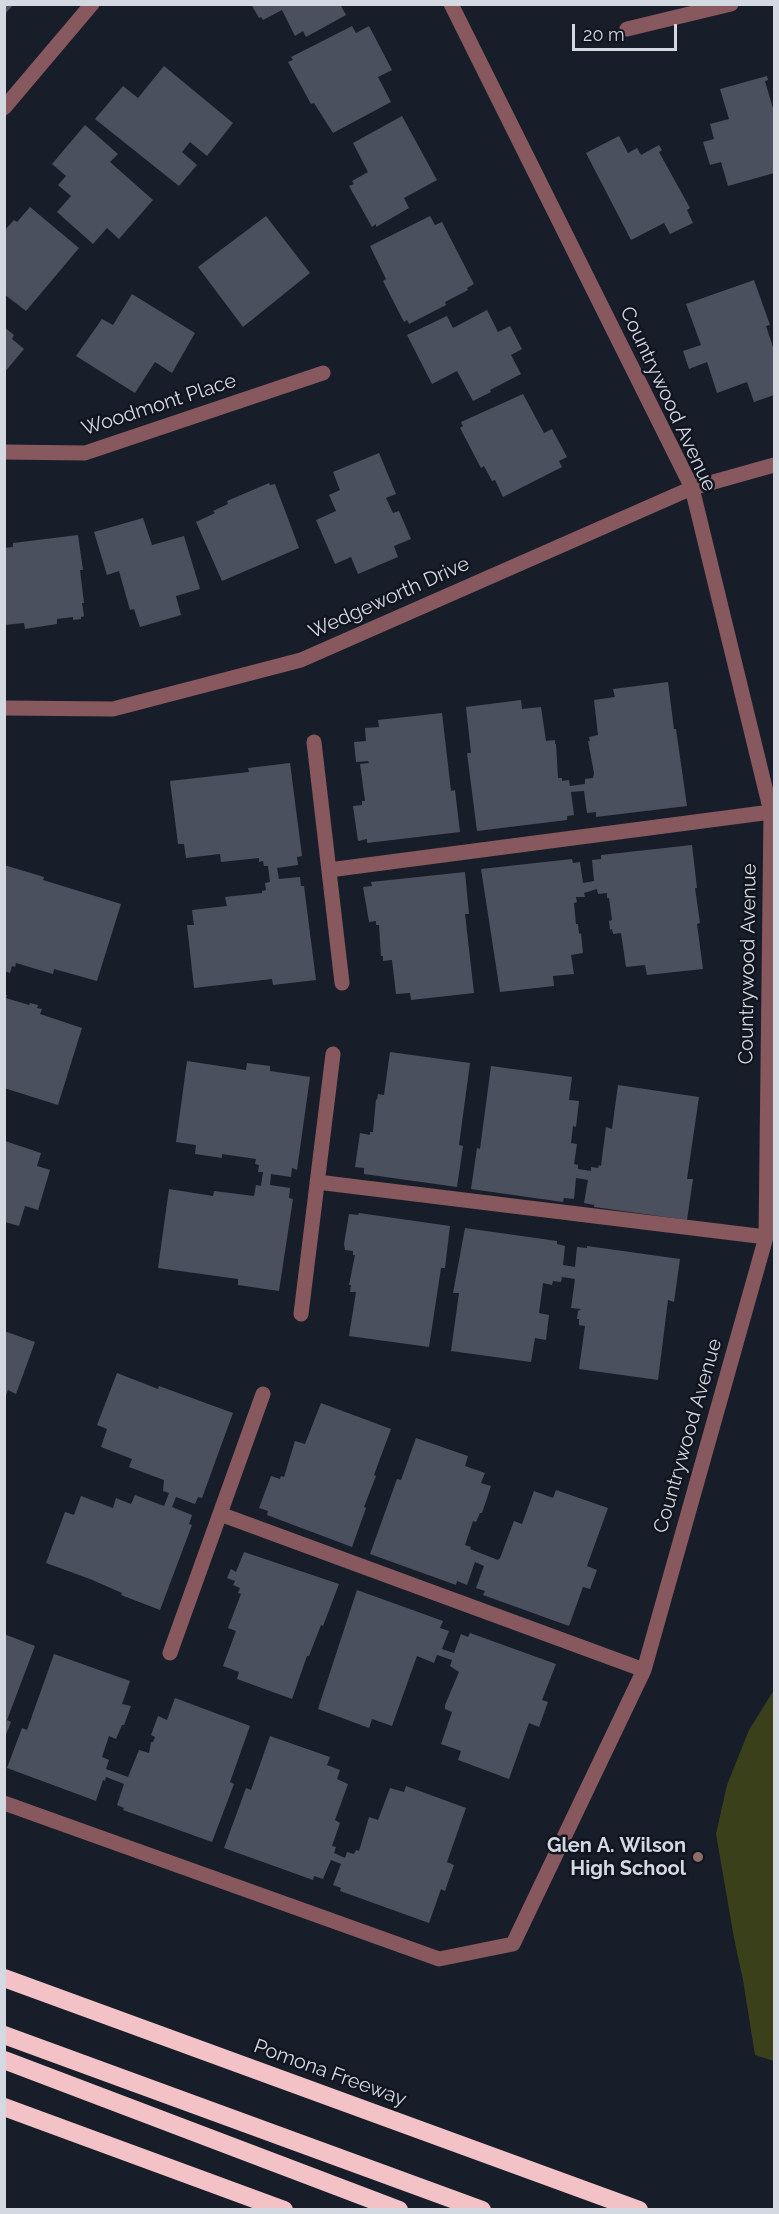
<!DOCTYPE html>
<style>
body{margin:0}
#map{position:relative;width:779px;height:2214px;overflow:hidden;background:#181e29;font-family:Raleway,sans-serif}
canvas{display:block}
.frame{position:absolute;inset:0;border:6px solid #d4d8e0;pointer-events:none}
.scale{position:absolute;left:572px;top:24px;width:105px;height:27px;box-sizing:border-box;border:3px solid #d4d8e0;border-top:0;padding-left:8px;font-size:18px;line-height:21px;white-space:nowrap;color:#d4d8e0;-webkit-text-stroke:4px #101520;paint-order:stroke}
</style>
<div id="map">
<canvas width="779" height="2214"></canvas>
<div class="frame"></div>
<div class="scale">20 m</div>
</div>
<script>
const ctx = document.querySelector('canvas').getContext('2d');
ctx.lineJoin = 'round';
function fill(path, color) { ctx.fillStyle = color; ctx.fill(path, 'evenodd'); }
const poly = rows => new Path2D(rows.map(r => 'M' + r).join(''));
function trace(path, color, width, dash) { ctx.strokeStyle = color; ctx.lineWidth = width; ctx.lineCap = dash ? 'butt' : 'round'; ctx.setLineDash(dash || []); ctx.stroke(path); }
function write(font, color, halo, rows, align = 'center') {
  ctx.font = font + ' Raleway,sans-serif'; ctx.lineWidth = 5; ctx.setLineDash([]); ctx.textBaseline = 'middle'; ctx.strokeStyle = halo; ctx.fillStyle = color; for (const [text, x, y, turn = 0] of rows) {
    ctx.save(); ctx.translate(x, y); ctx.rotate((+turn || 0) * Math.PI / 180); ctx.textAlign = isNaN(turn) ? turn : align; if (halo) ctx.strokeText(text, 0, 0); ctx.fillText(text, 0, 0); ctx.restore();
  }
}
fill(poly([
 [774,1690,774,2061,755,2055,743,1980,734,1938,716,1834,727,1785,749,1730]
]), '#3a411a');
fill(poly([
 [4,4,14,4,4,15],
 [251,4,340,4,346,15,306,37,303,31,295,36,282,10,263,20,261,17,259,18],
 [352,26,356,33,369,26,392,70,378,77,391,102,333,133,314,103,311,104,288,62,293,60,291,57],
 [164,66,233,123,207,156,190,142,182,152,197,165,179,186,95,119,123,86,138,98],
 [767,76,768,80,765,81,774,112,774,173,728,186,721,162,710,165,703,142,714,139,710,124,729,119,720,89],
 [402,116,437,180,404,198,409,208,376,227,376,224,372,227,349,186,354,184,352,181,368,172,353,143],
 [85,125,118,154,110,162,153,200,119,239,107,228,93,244,57,212,71,196,58,185,66,176,52,164],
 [619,136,628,153,637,148,641,155,659,145,662,150,659,152,690,208,687,210,693,223,670,234,664,223,631,240,586,153],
 [30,207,79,248,26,311,4,294,4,231,14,220,17,222],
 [266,216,310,273,243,327,198,267],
 [430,216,435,225,442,222,474,284,467,288,468,290,445,302,446,305,409,324,407,320,404,322,383,281,386,279,370,246],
 [754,280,770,325,766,326,774,350,774,395,754,402,747,382,717,393,707,362,689,369,683,351,701,345,686,304],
 [132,294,195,333,172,373,155,362,135,393,76,356,102,319,113,325],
 [487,310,498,332,510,326,522,349,511,355,521,374,490,390,491,392,473,401,457,371,432,384,407,335,447,316,453,328],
 [4,327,14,335,12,339,24,349,4,373],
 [523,394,544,433,552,429,567,457,559,461,562,467,503,497,495,480,492,481,484,466,481,468,460,428,463,426,461,422],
 [379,453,396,494,386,498,393,513,399,511,411,539,394,546,398,557,358,574,351,557,335,564,316,520,336,511,329,495,340,490,333,472],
 [269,483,270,485,275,484,299,548,222,581,196,522,215,513,213,511,228,504,227,501],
 [143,518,152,545,184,536,200,589,176,596,181,615,140,627,134,609,130,610,119,571,107,575,94,532],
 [78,535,83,570,80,570,84,603,82,603,84,616,81,617,81,619,73,620,73,617,57,619,57,624,25,629,24,623,4,625,4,548,13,547,13,543],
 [668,682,674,729,676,729,687,806,596,817,596,812,587,813,584,791,571,792,574,815,567,816,567,820,477,831,467,753,471,753,466,707,521,700,522,709,541,707,546,741,555,740,555,744,556,744,558,778,562,778,562,781,569,780,570,786,585,784,585,779,593,778,594,773,588,741,590,741,589,737,598,735,594,700,615,697,613,689],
 [442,713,451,791,455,790,460,832,367,843,367,839,358,841,353,806,362,805,362,801,365,801,360,764,369,763,368,761,356,762,354,742,366,741,365,728,379,727,378,720],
 [290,763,302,856,297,857,298,865,277,868,279,879,300,877,301,886,304,886,316,980,273,985,272,979,194,988,187,925,194,925,192,910,227,906,225,897,262,893,262,891,266,890,265,883,270,882,268,866,264,866,263,861,259,862,259,858,221,862,220,854,186,858,184,844,178,844,170,781,249,772,248,768],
 [692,845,697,888,695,888,700,923,697,924,703,969,647,975,645,965,626,967,621,933,613,934,612,929,610,930,609,921,612,920,609,898,607,898,607,893,598,894,597,889,584,893,585,897,576,897,577,902,574,903,576,924,578,924,579,934,581,933,583,953,571,955,574,974,553,976,554,986,500,992,481,869,572,859,573,863,580,862,583,883,594,881,592,860,601,859,601,855],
 [4,865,44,877,43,880,121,904,97,981,54,969,53,974,16,963,15,967,12,966,10,973,4,971],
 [465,872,469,914,465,914,474,993,411,1000,410,993,396,994,392,960,383,961,383,956,381,956,379,925,376,925,376,921,369,922,363,887,372,886,371,882],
 [4,995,7,995,6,998,29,1005,30,1003,38,1005,37,1008,42,1009,40,1014,82,1028,58,1105,4,1088],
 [390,1052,470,1063,459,1145,463,1146,457,1187,364,1174,364,1168,355,1167,360,1133,370,1135,370,1132,373,1132,376,1099,377,1100,378,1094,384,1095],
 [187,1061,246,1070,247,1063,270,1066,270,1071,310,1077,297,1170,292,1168,291,1177,271,1174,270,1185,290,1188,289,1198,293,1199,279,1291,238,1285,238,1279,158,1268,169,1189,213,1196,214,1191,254,1196,256,1185,261,1186,263,1172,258,1172,259,1165,255,1164,256,1159,222,1154,222,1158,195,1154,196,1145,176,1142],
 [491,1066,572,1077,569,1100,579,1101,576,1127,573,1126,571,1143,577,1144,574,1164,578,1165,578,1169,591,1171,591,1167,598,1168,599,1165,601,1166,606,1127,612,1129,618,1085,699,1097,687,1179,693,1179,687,1220,594,1207,594,1205,584,1203,588,1180,576,1178,574,1199,564,1198,563,1202,471,1189,477,1148,480,1149],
 [5,1141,41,1153,37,1166,50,1170,38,1210,25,1206,19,1226,5,1222],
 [359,1213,450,1226,445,1268,441,1268,429,1347,349,1336,356,1292,350,1292,351,1285,349,1285,355,1255,353,1255,353,1251,345,1250,344,1244,349,1214,358,1215],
 [465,1228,557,1241,557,1244,565,1246,563,1265,575,1267,577,1247,587,1248,587,1246,680,1259,674,1302,668,1300,658,1380,579,1369,585,1326,579,1325,579,1319,577,1319,578,1311,581,1309,571,1308,575,1279,562,1277,561,1282,553,1281,552,1285,543,1283,539,1313,549,1315,546,1340,535,1338,531,1362,451,1351,459,1293,453,1293],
 [4,1331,35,1342,16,1394,8,1390,5,1398],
 [117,1373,158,1389,159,1386,233,1413,202,1498,198,1497,195,1504,176,1497,172,1507,192,1515,189,1524,192,1525,160,1610,121,1595,122,1593,90,1579,46,1563,65,1512,74,1515,81,1496,113,1508,116,1498,131,1504,135,1495,164,1506,169,1493,163,1491,164,1480,129,1467,132,1459,101,1447,107,1429,97,1425],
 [321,1403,391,1429,374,1475,376,1476,364,1507,366,1508,352,1547,267,1515,268,1511,259,1508,271,1476,280,1479,281,1476,284,1477,295,1441,305,1444],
 [416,1438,468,1456,465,1466,485,1473,481,1483,491,1486,482,1513,480,1513,476,1522,473,1521,465,1545,471,1547,470,1549,498,1560,500,1558,514,1521,522,1524,534,1491,553,1498,556,1490,608,1508,587,1566,597,1570,590,1589,583,1587,569,1626,483,1595,485,1591,476,1588,484,1566,475,1562,467,1585,457,1581,456,1585,370,1554,397,1479,401,1480],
 [244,1552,339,1584,323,1626,321,1625,309,1656,307,1656,292,1699,237,1679,239,1672,223,1666,236,1631,228,1628,241,1594,238,1593,240,1588,233,1585,235,1581,227,1578,231,1569,236,1572],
 [357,1590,443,1621,440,1628,449,1631,442,1649,454,1653,461,1634,468,1637,470,1633,556,1664,542,1700,548,1702,539,1727,529,1723,509,1779,458,1760,461,1751,441,1744,452,1712,445,1709,445,1705,459,1672,450,1666,452,1660,437,1655,434,1663,417,1656,392,1726,372,1719,369,1728,318,1709],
 [4,1634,35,1646,7,1720,11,1722,5,1737],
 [54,1654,130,1681,122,1704,131,1706,124,1725,122,1725,116,1739,109,1736,102,1757,109,1760,106,1769,128,1777,139,1750,149,1753,151,1742,153,1742,155,1737,151,1735,158,1716,167,1720,175,1698,250,1726,230,1782,234,1784,212,1842,123,1810,124,1808,117,1805,124,1784,106,1777,105,1781,103,1780,96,1801,7,1768,22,1728,27,1730],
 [270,1736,330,1757,327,1765,340,1770,337,1779,348,1784,335,1820,340,1823,332,1846,336,1847,334,1853,345,1858,347,1852,354,1854,356,1850,359,1851,369,1817,378,1820,390,1788,404,1792,406,1786,466,1808,447,1862,454,1865,445,1891,441,1889,429,1923,340,1891,341,1888,333,1885,341,1864,331,1860,323,1879,314,1876,313,1880,224,1848,246,1788,251,1790]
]), '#4a505e');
trace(poly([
 [627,29,731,4],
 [4,108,92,4],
 [4,452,85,453,323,373],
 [4,708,113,709,301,660,692,488,774,465],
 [314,742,342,983],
 [329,870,771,812],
 [317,1182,766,1237],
 [301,1314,333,1054],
 [220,1514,644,1670],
 [170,1653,263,1394],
 [4,1803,439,1959,513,1944,644,1670,766,1237,771,812,692,488,451,4]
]), '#87595e', 15);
trace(poly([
 [4,1978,639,2210],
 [4,2035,482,2210],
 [4,2060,399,2210],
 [4,2107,284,2210]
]), '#f2c2c6', 18);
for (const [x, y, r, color] of [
 [698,1857,6,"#8d6e63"]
]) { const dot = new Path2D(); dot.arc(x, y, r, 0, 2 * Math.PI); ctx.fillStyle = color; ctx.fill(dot); trace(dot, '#101520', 2); }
write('20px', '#d4d8e0', '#101520', [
 ["Countrywood Avenue",668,399,65],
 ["Woodmont Place",159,405,-18],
 ["Wedgeworth Drive",389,598,-24],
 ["Countrywood Avenue",748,964,-89],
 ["Countrywood Avenue",688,1436,-74],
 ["Pomona Freeway",330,2073,20]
]);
write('bold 20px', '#d4d8e0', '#101520', [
 ["Glen A. Wilson",686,1846],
 ["High School",686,1869]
], 'right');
</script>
